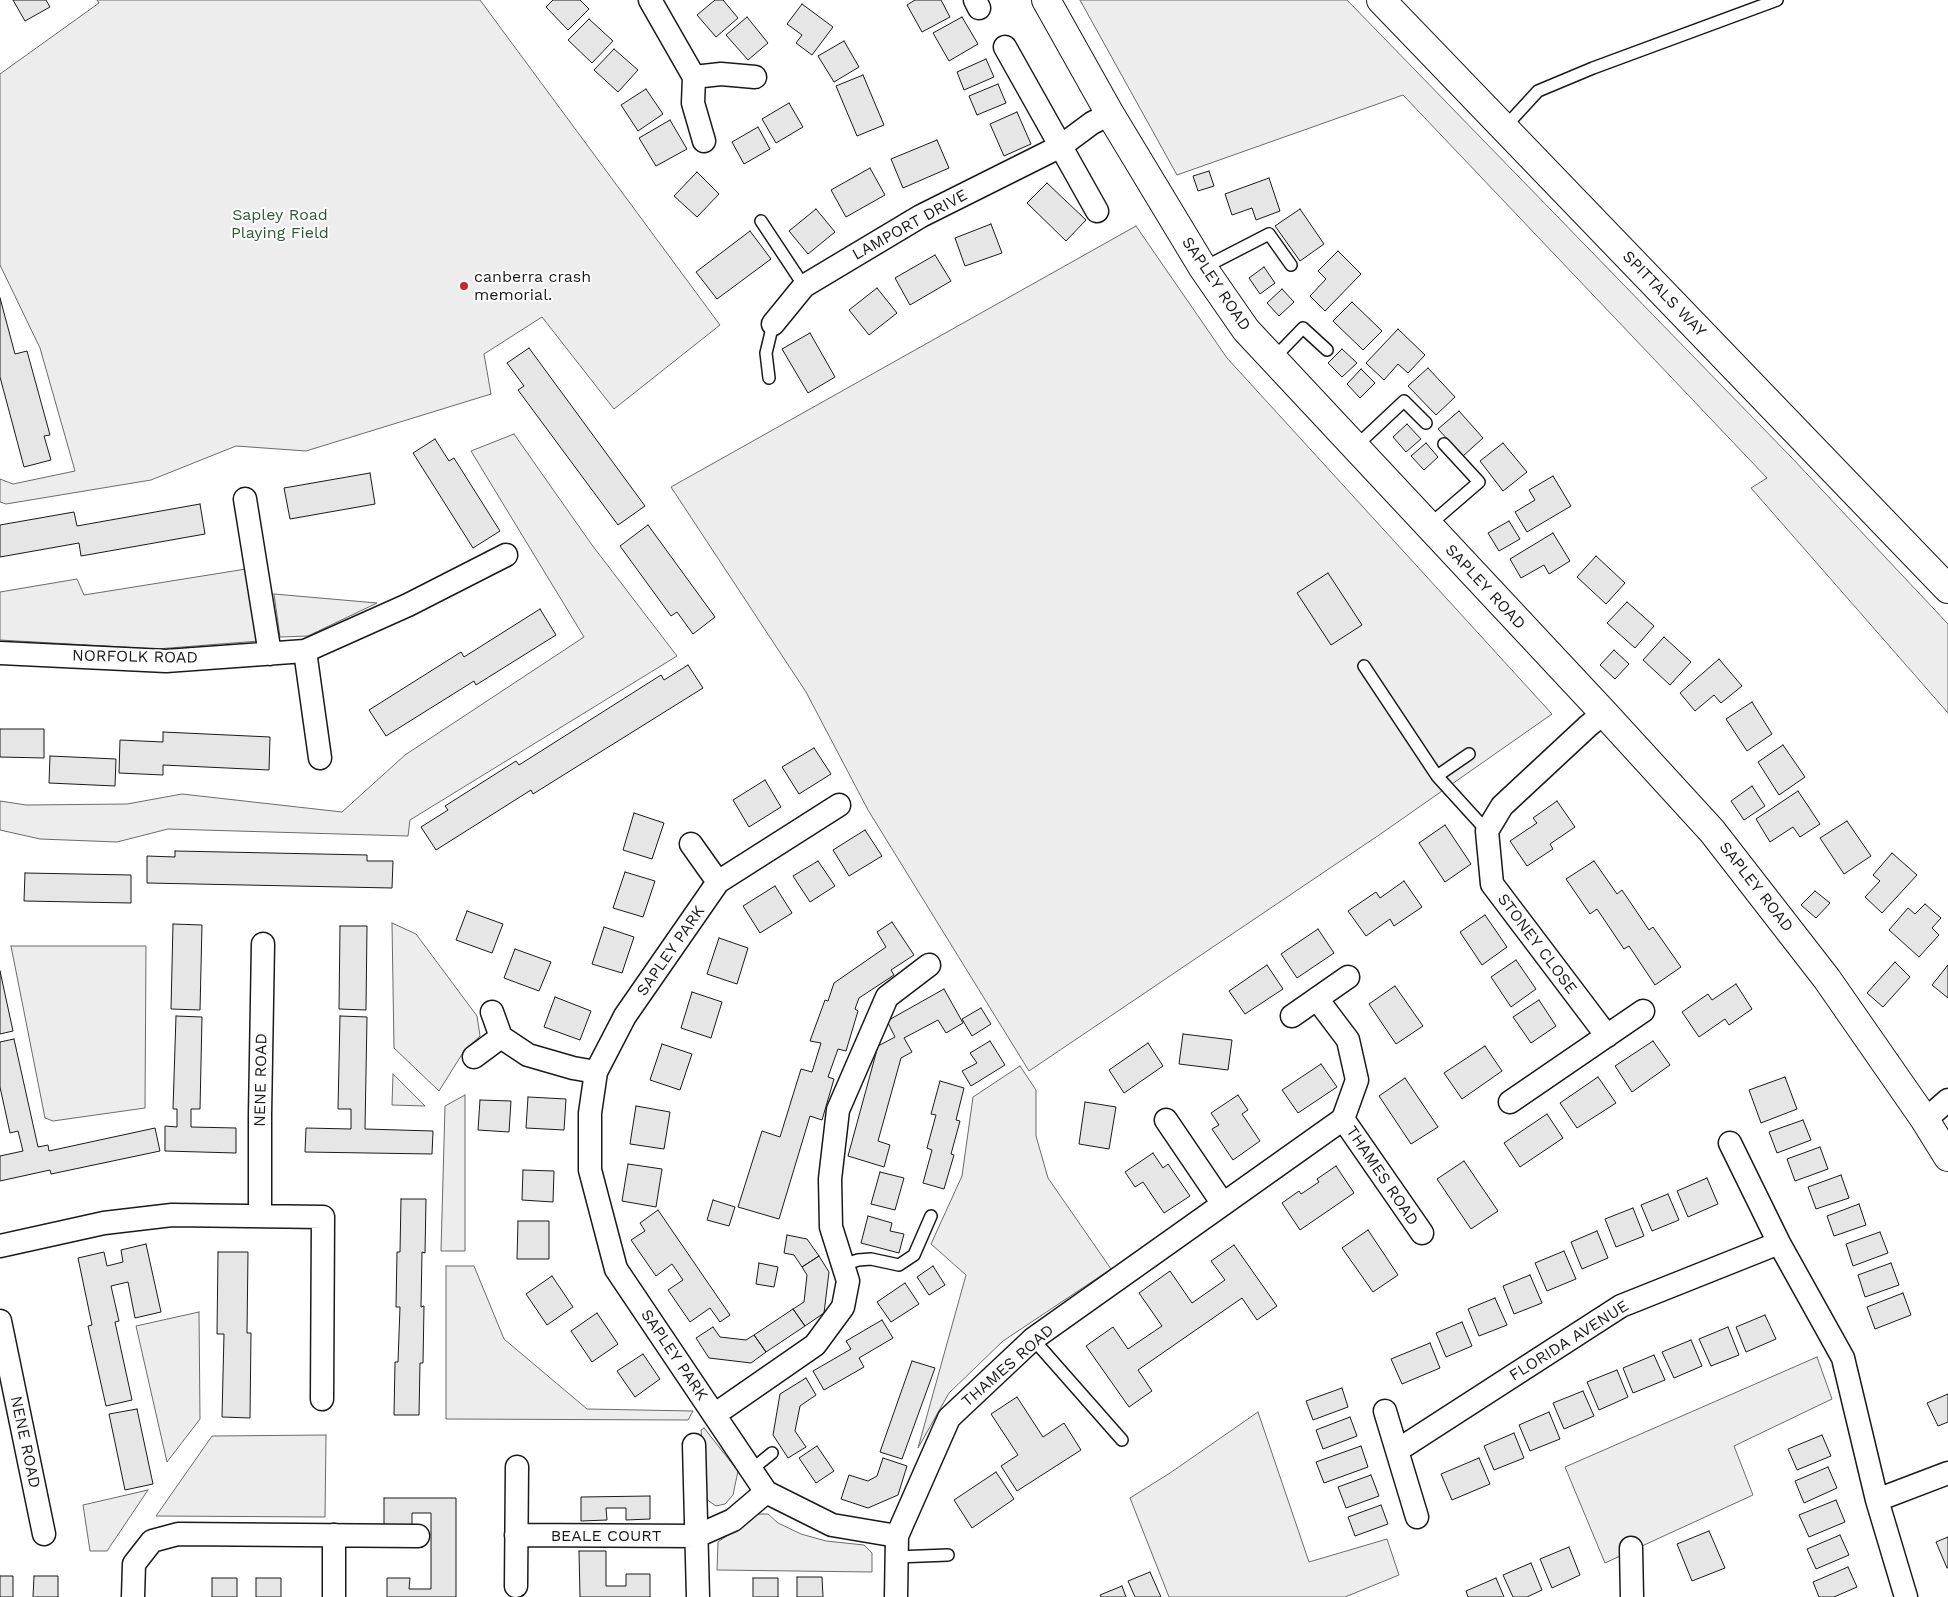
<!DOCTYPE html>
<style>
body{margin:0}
canvas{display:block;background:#fff}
</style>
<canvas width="1948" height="1597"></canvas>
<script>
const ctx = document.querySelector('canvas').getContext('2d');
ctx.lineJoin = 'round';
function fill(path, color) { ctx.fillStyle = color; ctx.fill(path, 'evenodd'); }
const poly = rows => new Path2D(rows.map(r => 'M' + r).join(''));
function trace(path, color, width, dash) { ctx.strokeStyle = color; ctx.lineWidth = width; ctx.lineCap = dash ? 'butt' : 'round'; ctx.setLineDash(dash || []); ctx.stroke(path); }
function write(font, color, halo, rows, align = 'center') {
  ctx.font = font + ' "Work Sans",sans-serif'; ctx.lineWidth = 4; ctx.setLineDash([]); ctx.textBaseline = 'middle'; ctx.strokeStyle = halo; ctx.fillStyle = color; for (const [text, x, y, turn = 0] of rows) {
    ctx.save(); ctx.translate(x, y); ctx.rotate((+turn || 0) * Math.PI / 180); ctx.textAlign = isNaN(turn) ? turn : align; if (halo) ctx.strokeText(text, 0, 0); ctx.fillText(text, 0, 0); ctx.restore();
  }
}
const built = poly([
 [97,0,480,0,720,325,614,409,542,317,484,354,491,394,306,451,236,446,151,480,6,504,0,502,0,479,13,484,75,471,40,348,0,265,0,74,99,3,97,0],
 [1080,0,1347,0,1792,458,1948,624,1948,713,1751,488,1767,478,1403,95,1177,175,1080,0],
 [1136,226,1227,358,1552,714,1382,833,1029,1071,868,810,806,692,671,487,1136,226],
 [514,434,592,545,677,656,410,820,408,836,168,829,117,842,40,839,0,830,0,801,26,805,127,804,182,794,342,812,405,755,584,637,471,451,514,434],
 [246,569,259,641,157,649,0,640,0,592,77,579,84,595,246,569],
 [274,594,377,603,308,636,280,637,274,594],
 [392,923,416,934,477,1016,480,1036,464,1051,439,1091,394,1048,392,923],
 [11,946,146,946,145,1108,53,1121,45,1118,11,946],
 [1020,1066,1036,1090,1036,1136,1048,1178,1111,1269,1003,1341,949,1393,918,1448,966,1275,931,1244,962,1176,973,1097,1020,1066],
 [393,1074,425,1106,392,1105,393,1074],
 [465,1095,465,1251,441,1251,445,1106,465,1095],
 [446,1266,474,1266,504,1339,587,1409,693,1411,688,1420,446,1419,446,1266],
 [199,1312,200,1419,167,1462,136,1326,199,1312],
 [1817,1357,1832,1399,1734,1446,1753,1495,1605,1563,1565,1467,1817,1357],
 [1258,1412,1309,1562,1387,1539,1399,1575,1345,1597,1169,1597,1130,1498,1170,1473,1258,1412],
 [704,1428,738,1471,733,1495,725,1504,716,1506,706,1499,701,1430,704,1428],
 [326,1435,325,1517,156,1516,212,1436,326,1435],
 [148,1490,107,1551,90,1551,83,1505,148,1490],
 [758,1514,768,1514,778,1523,801,1534,826,1541,864,1545,872,1553,872,1572,717,1570,718,1542,758,1514]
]);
fill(built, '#ededed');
trace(built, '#6a6a6a', 1);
const building = poly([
 [13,0,46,0,50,7,25,21,13,0],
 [553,0,580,0,589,9,568,30,546,7,553,0],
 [715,0,723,0,738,18,716,37,697,15,715,0],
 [915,0,941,0,950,17,922,32,907,5,915,0],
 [802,4,833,27,812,55,796,43,802,35,787,24,802,4],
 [747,17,768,43,748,60,726,35,747,17],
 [962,17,978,44,949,61,933,33,962,17],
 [589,19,613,41,592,63,568,40,589,19],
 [844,41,859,67,834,82,818,56,844,41],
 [614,49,638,70,618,92,594,70,614,49],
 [986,59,994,77,964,90,957,72,986,59],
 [863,75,884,125,857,136,836,86,863,75],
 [998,84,1006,103,977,115,969,96,998,84],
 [646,89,663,114,638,131,621,105,646,89],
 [789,103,803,127,776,143,762,119,789,103],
 [1017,112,1031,144,1004,156,990,124,1017,112],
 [670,120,687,149,656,166,639,138,670,120],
 [758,127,770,149,744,164,732,142,758,127],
 [937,140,949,168,903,188,891,159,937,140],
 [870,168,885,195,846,217,831,190,870,168],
 [1209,171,1214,186,1198,191,1193,176,1209,171],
 [697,172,719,194,697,217,674,196,697,172],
 [1269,178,1280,211,1256,220,1252,208,1232,215,1225,194,1269,178],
 [1047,183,1086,220,1066,241,1027,203,1047,183],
 [816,209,835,232,808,254,789,231,816,209],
 [1300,209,1324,244,1300,261,1275,226,1300,209],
 [991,224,1002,253,965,266,955,238,991,224],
 [750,231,771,259,717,299,696,272,750,231],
 [1338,251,1361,274,1325,311,1310,296,1326,279,1318,271,1338,251],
 [935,255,951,281,910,305,895,278,935,255],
 [1264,267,1275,283,1260,294,1249,278,1264,267],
 [877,288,897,313,869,335,849,310,877,288],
 [1282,289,1294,302,1279,316,1267,303,1282,289],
 [0,298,15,354,27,351,50,435,44,436,51,460,24,467,0,377,0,298],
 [1352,302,1382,331,1363,350,1333,321,1352,302],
 [1398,329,1425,355,1408,373,1398,364,1384,380,1366,363,1398,329],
 [810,333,835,377,808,393,782,349,810,333],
 [529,348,645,506,618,525,518,390,524,386,507,363,529,348],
 [1342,349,1357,363,1342,377,1328,363,1342,349],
 [1428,368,1455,397,1436,415,1408,386,1428,368],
 [1361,369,1375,383,1360,398,1347,384,1361,369],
 [1459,411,1483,438,1463,456,1438,429,1459,411],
 [1407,424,1421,439,1406,452,1393,437,1407,424],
 [435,439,449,461,454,458,500,531,473,548,413,453,435,439],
 [1426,443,1438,457,1424,470,1411,456,1426,443],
 [1503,443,1527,472,1503,491,1480,461,1503,443],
 [370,473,375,504,290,519,284,488,370,473],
 [1553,476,1571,506,1527,532,1515,512,1535,500,1529,490,1553,476],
 [200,504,205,534,81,556,79,543,0,557,0,525,74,512,77,526,200,504],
 [1509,521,1520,539,1499,551,1488,533,1509,521],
 [648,525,715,617,693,634,677,612,671,616,620,546,648,525],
 [1553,533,1570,561,1549,574,1544,565,1521,578,1510,559,1553,533],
 [1596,556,1625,583,1606,604,1577,577,1596,556],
 [1328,573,1362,625,1331,645,1297,593,1328,573],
 [1627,602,1654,626,1635,648,1607,623,1627,602],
 [540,609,556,635,476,685,474,681,386,736,369,710,461,652,464,657,540,609],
 [1664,637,1691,662,1670,685,1643,660,1664,637],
 [1614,650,1629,664,1615,679,1600,665,1614,650],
 [1719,659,1742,686,1721,703,1714,695,1695,711,1680,693,1719,659],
 [688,665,703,688,533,794,531,790,436,850,421,827,448,810,445,806,516,761,519,765,661,675,664,680,688,665],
 [1752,702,1772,734,1747,751,1726,719,1752,702],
 [0,729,44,729,44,758,0,757,0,729],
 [163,732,270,737,269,770,163,765,163,775,119,773,120,740,163,742,163,732],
 [1783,745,1805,777,1779,795,1758,762,1783,745],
 [814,748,831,774,799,794,782,767,814,748],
 [50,756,116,759,115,786,49,783,50,756],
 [765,780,781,807,749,827,733,800,765,780],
 [1752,786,1765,806,1744,820,1731,801,1752,786],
 [1798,791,1820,824,1800,837,1793,827,1770,842,1756,819,1798,791],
 [1557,801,1575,827,1550,844,1553,849,1527,866,1510,841,1537,823,1533,818,1557,801],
 [634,813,664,823,652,859,623,850,634,813],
 [1847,821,1871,856,1844,874,1820,838,1847,821],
 [1445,825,1471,864,1445,882,1419,843,1445,825],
 [865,830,882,856,849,876,833,850,865,830],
 [175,851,367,855,367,861,393,861,392,888,147,883,147,856,175,857,175,851],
 [1892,853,1917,875,1882,913,1865,897,1880,881,1873,875,1892,853],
 [818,861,835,886,810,902,793,876,818,861],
 [1594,861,1617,894,1622,890,1649,930,1653,927,1681,967,1655,985,1629,946,1624,949,1597,909,1590,914,1566,879,1594,861],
 [625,872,655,881,643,917,613,908,625,872],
 [25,873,131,875,131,903,24,901,25,873],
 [1404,881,1422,907,1394,926,1390,919,1366,936,1348,911,1376,892,1380,898,1404,881],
 [775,886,792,913,760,933,743,906,775,886],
 [1815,891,1830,903,1816,918,1801,905,1815,891],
 [1925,904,1941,918,1932,928,1939,935,1919,957,1889,930,1908,908,1915,914,1925,904],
 [467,911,503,924,492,953,456,940,467,911],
 [1485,915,1507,947,1482,965,1460,932,1485,915],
 [892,922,914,955,891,970,894,975,859,998,855,1009,858,1011,846,1051,838,1049,828,1077,834,1079,822,1120,810,1116,779,1219,738,1207,762,1131,780,1137,801,1069,812,1072,821,1043,810,1041,825,1000,828,1001,834,983,886,947,877,932,892,922],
 [173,924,202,925,200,1010,171,1009,173,924],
 [340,926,367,926,366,1010,339,1009,340,926],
 [604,927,634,937,622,973,592,964,604,927],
 [1318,929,1334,953,1297,978,1281,954,1318,929],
 [719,938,748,948,737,984,707,974,719,938],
 [515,949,551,962,539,991,504,978,515,949],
 [1516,960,1536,989,1511,1007,1491,977,1516,960],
 [1895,962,1910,977,1883,1007,1867,993,1895,962],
 [1267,965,1283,989,1245,1014,1229,991,1267,965],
 [1948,965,1948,998,1932,985,1948,965],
 [0,971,13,1031,0,1034,0,971],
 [1736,984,1752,1009,1729,1025,1725,1019,1699,1037,1682,1012,1708,994,1712,1000,1736,984],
 [1395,986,1423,1026,1396,1044,1369,1004,1395,986],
 [944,989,963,1023,946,1033,938,1020,904,1038,912,1052,901,1058,878,1141,890,1145,884,1167,848,1156,878,1046,895,1037,887,1021,944,989],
 [692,992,722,1002,711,1038,681,1028,692,992],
 [555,997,591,1011,580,1040,544,1027,555,997],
 [1539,1000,1556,1026,1531,1043,1513,1017,1539,1000],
 [981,1008,991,1024,972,1036,962,1019,981,1008],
 [176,1016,202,1017,200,1109,191,1109,191,1127,236,1128,236,1153,165,1151,165,1126,177,1127,177,1109,173,1109,176,1016],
 [340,1016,367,1017,365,1129,433,1131,432,1154,305,1152,306,1128,351,1129,351,1109,338,1109,340,1016],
 [1183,1034,1232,1040,1228,1070,1179,1064,1183,1034],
 [14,1039,38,1147,48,1145,49,1151,155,1128,160,1151,51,1174,50,1170,0,1181,0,1156,23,1151,18,1131,10,1133,0,1087,0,1042,14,1039],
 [990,1041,1005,1065,971,1086,962,1071,977,1063,970,1053,990,1041],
 [1653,1041,1670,1065,1632,1092,1615,1066,1653,1041],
 [1148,1043,1163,1066,1124,1093,1109,1070,1148,1043],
 [662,1044,692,1054,680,1090,650,1080,662,1044],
 [1485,1046,1502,1071,1462,1099,1444,1073,1485,1046],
 [1321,1064,1337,1087,1298,1113,1282,1090,1321,1064],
 [1598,1077,1616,1103,1577,1128,1560,1103,1598,1077],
 [1785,1077,1797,1109,1761,1123,1749,1090,1785,1077],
 [1405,1078,1438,1127,1411,1144,1379,1096,1405,1078],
 [940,1081,964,1088,956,1120,960,1121,951,1154,954,1155,944,1189,923,1183,932,1150,927,1148,936,1115,931,1114,940,1081],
 [1238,1095,1248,1110,1242,1114,1260,1141,1233,1160,1212,1129,1219,1125,1211,1113,1238,1095],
 [528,1097,566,1099,564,1130,526,1128,528,1097],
 [480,1100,511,1101,509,1132,478,1130,480,1100],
 [1085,1102,1116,1107,1109,1149,1079,1144,1085,1102],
 [636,1106,670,1112,664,1149,630,1144,636,1106],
 [1547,1114,1563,1138,1520,1167,1504,1143,1547,1114],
 [1803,1120,1811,1140,1777,1153,1769,1132,1803,1120],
 [1820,1147,1828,1169,1795,1181,1787,1159,1820,1147],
 [1153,1153,1163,1168,1168,1164,1190,1196,1164,1213,1143,1182,1135,1187,1125,1172,1153,1153],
 [1464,1161,1498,1211,1471,1229,1437,1179,1464,1161],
 [628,1164,662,1169,656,1207,622,1201,628,1164],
 [1336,1166,1354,1193,1300,1230,1282,1203,1299,1191,1301,1194,1319,1182,1317,1179,1336,1166],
 [523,1170,554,1171,553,1202,522,1200,523,1170],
 [880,1172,904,1178,895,1210,871,1204,880,1172],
 [1841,1175,1849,1198,1816,1209,1808,1187,1841,1175],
 [1707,1178,1718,1204,1688,1217,1677,1191,1707,1178],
 [1668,1194,1679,1220,1652,1231,1641,1205,1668,1194],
 [401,1199,426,1199,425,1253,422,1252,421,1307,424,1306,423,1363,420,1363,419,1415,394,1415,395,1362,398,1362,400,1307,396,1307,397,1252,400,1252,401,1199],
 [713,1200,735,1207,729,1226,707,1220,713,1200],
 [1859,1204,1866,1225,1834,1236,1827,1216,1859,1204],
 [1633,1208,1644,1236,1616,1247,1605,1219,1633,1208],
 [658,1210,730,1315,720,1322,710,1308,690,1322,668,1290,683,1280,672,1264,656,1276,631,1240,645,1231,640,1223,658,1210],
 [868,1216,892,1223,890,1231,904,1234,899,1253,861,1243,868,1216],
 [518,1221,549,1221,549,1259,517,1259,518,1221],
 [1368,1230,1398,1275,1373,1292,1342,1248,1368,1230],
 [1597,1231,1608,1258,1582,1269,1571,1242,1597,1231],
 [1880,1232,1888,1253,1853,1266,1846,1244,1880,1232],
 [787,1235,807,1239,819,1256,802,1267,794,1255,784,1253,787,1235],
 [146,1244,161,1312,135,1318,128,1282,111,1286,119,1321,115,1322,132,1400,106,1406,88,1326,92,1325,78,1258,104,1252,107,1266,123,1262,121,1250,146,1244],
 [1234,1245,1277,1306,1257,1320,1242,1298,1138,1370,1152,1391,1129,1407,1086,1346,1113,1327,1128,1349,1162,1326,1139,1293,1170,1271,1192,1303,1225,1280,1211,1261,1234,1245],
 [1564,1251,1576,1279,1547,1291,1535,1263,1564,1251],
 [218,1252,248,1252,247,1333,251,1333,250,1418,222,1417,224,1334,217,1334,218,1252],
 [819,1256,829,1272,824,1313,805,1326,793,1309,804,1302,807,1275,802,1267,819,1256],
 [759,1263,778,1267,774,1287,756,1284,759,1263],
 [1891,1263,1899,1285,1865,1297,1858,1275,1891,1263],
 [933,1266,945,1285,929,1295,917,1277,933,1266],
 [1530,1275,1542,1303,1514,1314,1503,1286,1530,1275],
 [552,1276,573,1307,547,1325,526,1294,552,1276],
 [905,1283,919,1304,891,1322,877,1302,905,1283],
 [1903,1293,1911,1315,1875,1329,1867,1307,1903,1293],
 [1495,1298,1507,1325,1479,1336,1468,1309,1495,1298],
 [793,1309,805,1326,766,1352,754,1335,793,1309],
 [597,1313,618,1344,592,1362,571,1331,597,1313],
 [1765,1315,1776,1339,1746,1352,1736,1327,1765,1315],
 [882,1320,893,1338,859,1358,864,1367,824,1390,813,1371,851,1349,846,1341,882,1320],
 [1462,1322,1472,1346,1446,1357,1436,1333,1462,1322],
 [713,1327,720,1337,746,1340,754,1335,766,1352,751,1363,709,1358,696,1338,713,1327],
 [1728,1327,1739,1355,1711,1366,1699,1339,1728,1327],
 [1691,1340,1702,1366,1674,1378,1662,1352,1691,1340],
 [1430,1343,1440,1368,1402,1384,1391,1359,1430,1343],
 [643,1354,660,1379,635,1397,617,1371,643,1354],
 [1654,1355,1665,1380,1633,1393,1623,1368,1654,1355],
 [912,1361,935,1368,902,1459,880,1452,912,1361],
 [1617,1370,1628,1397,1599,1410,1587,1382,1617,1370],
 [806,1378,816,1395,800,1406,795,1431,806,1447,788,1458,773,1435,780,1394,806,1378],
 [1342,1388,1348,1407,1313,1420,1306,1401,1342,1388],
 [1583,1391,1594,1416,1564,1429,1553,1403,1583,1391],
 [1948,1394,1948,1422,1938,1426,1927,1403,1948,1394],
 [1017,1397,1043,1437,1064,1423,1081,1450,1017,1491,1001,1466,1018,1455,991,1414,1017,1397],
 [137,1409,153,1484,125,1490,109,1414,137,1409],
 [1549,1412,1560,1439,1530,1451,1519,1425,1549,1412],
 [1350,1417,1357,1436,1323,1449,1316,1430,1350,1417],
 [1514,1433,1524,1458,1494,1470,1484,1446,1514,1433],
 [1822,1435,1831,1456,1797,1470,1788,1449,1822,1435],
 [817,1446,834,1471,816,1483,799,1458,817,1446],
 [1361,1446,1368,1467,1324,1483,1316,1462,1361,1446],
 [883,1458,907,1466,898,1495,868,1508,841,1499,849,1475,868,1481,877,1476,883,1458],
 [1479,1458,1490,1484,1452,1500,1441,1474,1479,1458],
 [1828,1467,1837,1488,1804,1503,1795,1481,1828,1467],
 [996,1472,1014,1499,972,1528,954,1500,996,1472],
 [1371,1475,1379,1496,1346,1508,1338,1487,1371,1475],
 [650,1496,650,1519,626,1520,626,1508,606,1508,607,1520,581,1521,581,1497,650,1496],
 [384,1498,456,1498,456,1597,387,1597,387,1578,410,1578,409,1589,431,1589,431,1513,412,1513,412,1525,384,1526,384,1498],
 [1836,1500,1845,1522,1809,1537,1799,1515,1836,1500],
 [1381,1505,1388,1524,1355,1536,1348,1517,1381,1505],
 [1709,1531,1725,1568,1692,1581,1677,1544,1709,1531],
 [1840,1535,1849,1555,1816,1569,1807,1549,1840,1535],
 [1948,1537,1948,1568,1947,1568,1936,1542,1948,1537],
 [1569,1547,1580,1575,1552,1588,1540,1559,1569,1547],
 [579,1551,606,1551,606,1586,626,1586,626,1574,650,1574,650,1597,580,1597,579,1551],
 [1531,1563,1542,1590,1527,1597,1513,1597,1503,1575,1531,1563],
 [1848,1567,1857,1587,1834,1597,1819,1597,1813,1582,1848,1567],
 [1150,1572,1161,1597,1135,1597,1128,1581,1150,1572],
 [0,1576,13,1576,13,1597,0,1597,0,1576],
 [34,1576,58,1576,58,1597,33,1597,34,1576],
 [797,1577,822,1577,823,1597,797,1597,797,1577],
 [212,1578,237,1578,237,1597,212,1597,212,1578],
 [256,1578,281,1578,281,1597,256,1597,256,1578],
 [753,1578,778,1578,778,1597,753,1597,753,1578],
 [1496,1578,1504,1597,1468,1597,1466,1591,1496,1578],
 [1122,1586,1126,1597,1101,1597,1100,1595,1122,1586]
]);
fill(building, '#e6e6e6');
trace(building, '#1a1a1a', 1);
const service = poly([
 [1504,128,1538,91,1593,68,1777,0],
 [761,221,804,286],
 [1203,268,1269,234,1291,265],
 [1273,359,1303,328,1327,350],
 [769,378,766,353,773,324],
 [1355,447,1404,401,1426,423],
 [1428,526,1479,482,1444,444],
 [1364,666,1437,776,1487,831],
 [1437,776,1469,754],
 [843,1265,858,1260,871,1259,899,1265,914,1255,931,1216],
 [1033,1339,1122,1440],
 [751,1470,772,1453],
 [896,1557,948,1555]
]);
const minor = poly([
 [650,0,694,77],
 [975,0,979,8],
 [1005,47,1097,211],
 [704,141,693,103,694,77,721,74,755,77],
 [773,324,804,286,921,216,1061,146,1092,123,1110,114],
 [245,499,270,654],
 [305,651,320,758],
 [0,653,166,661,305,651,408,605,506,555],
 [1604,713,1588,726,1502,806,1487,831,1492,884,1607,1036],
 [839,805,718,882,625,1016,596,1072,590,1113,590,1170,616,1269,766,1492,832,1525,897,1536],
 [691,844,718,882],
 [1292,1016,1348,977],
 [501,1037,528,1055,573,1068,596,1072],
 [474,1057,501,1037,492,1012],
 [1510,1102,1643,1011],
 [1343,1119,1422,1233],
 [1166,1120,1223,1204],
 [1925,1120,1948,1100],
 [1730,1143,1779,1243,1843,1358,1877,1500,1906,1597],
 [260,1216,260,1115,263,944],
 [0,1246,104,1223,172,1215,323,1217,322,1399],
 [0,1321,44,1534],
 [1385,1411,1417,1517],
 [714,1415,815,1345,843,1307,848,1281,831,1227,830,1179,838,1110,887,997,929,965],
 [694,1445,698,1597],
 [1398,1450,1621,1306,1779,1243],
 [1877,1500,1948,1473],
 [334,1535,334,1597],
 [516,1535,697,1536,733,1520,766,1492],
 [1631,1548,1632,1597],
 [516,1586,517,1467],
 [133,1597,134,1564,152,1541,178,1534,418,1536],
 [896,1597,897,1536,949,1418,1033,1339,1343,1119,1357,1080,1348,1040,1317,999]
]);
const tertiary = poly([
 [1046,0,1110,114,1203,268,1246,330,1604,713,1712,831,1827,979,1925,1120,1948,1157]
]);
const trunk = poly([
 [1381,0,1948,589]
]);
trace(service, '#1a1a1a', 14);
trace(minor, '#1a1a1a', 25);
trace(tertiary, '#1a1a1a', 30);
trace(trunk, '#1a1a1a', 30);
trace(service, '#fff', 11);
trace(minor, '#fff', 22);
trace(tertiary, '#fff', 28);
trace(trunk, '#fff', 28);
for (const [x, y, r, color] of [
 [464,286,5,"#c62828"]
]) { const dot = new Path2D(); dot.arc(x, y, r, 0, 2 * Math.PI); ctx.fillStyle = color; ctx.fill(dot); trace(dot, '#fff', 2); }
write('16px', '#2b5a34', '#fff', [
 ["Sapley Road",280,215],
 ["Playing Field",280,233]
]);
write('16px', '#1a1a1a', '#fff', [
 ["LAMPORT DRIVE",910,225,-29],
 ["SAPLEY ROAD",1216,284,56],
 ["SPITTALS WAY",1664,294,46],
 ["SAPLEY ROAD",1485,587,47],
 ["NORFOLK ROAD",135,657,1],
 ["SAPLEY ROAD",1756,887,52],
 ["STONEY CLOSE",1537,944,53],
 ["SAPLEY PARK",671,951,-55],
 ["NENE ROAD",261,1080,-89],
 ["THAMES ROAD",1382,1176,56],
 ["FLORIDA AVENUE",1569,1341,-32],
 ["SAPLEY PARK",674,1355,56],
 ["THAMES ROAD",1008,1366,-41],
 ["NENE ROAD",25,1442,78],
 ["BEALE COURT",606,1536]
]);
write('16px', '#1a1a1a', '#fff', [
 ["canberra crash",474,277],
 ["memorial.",474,295]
], 'left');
</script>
